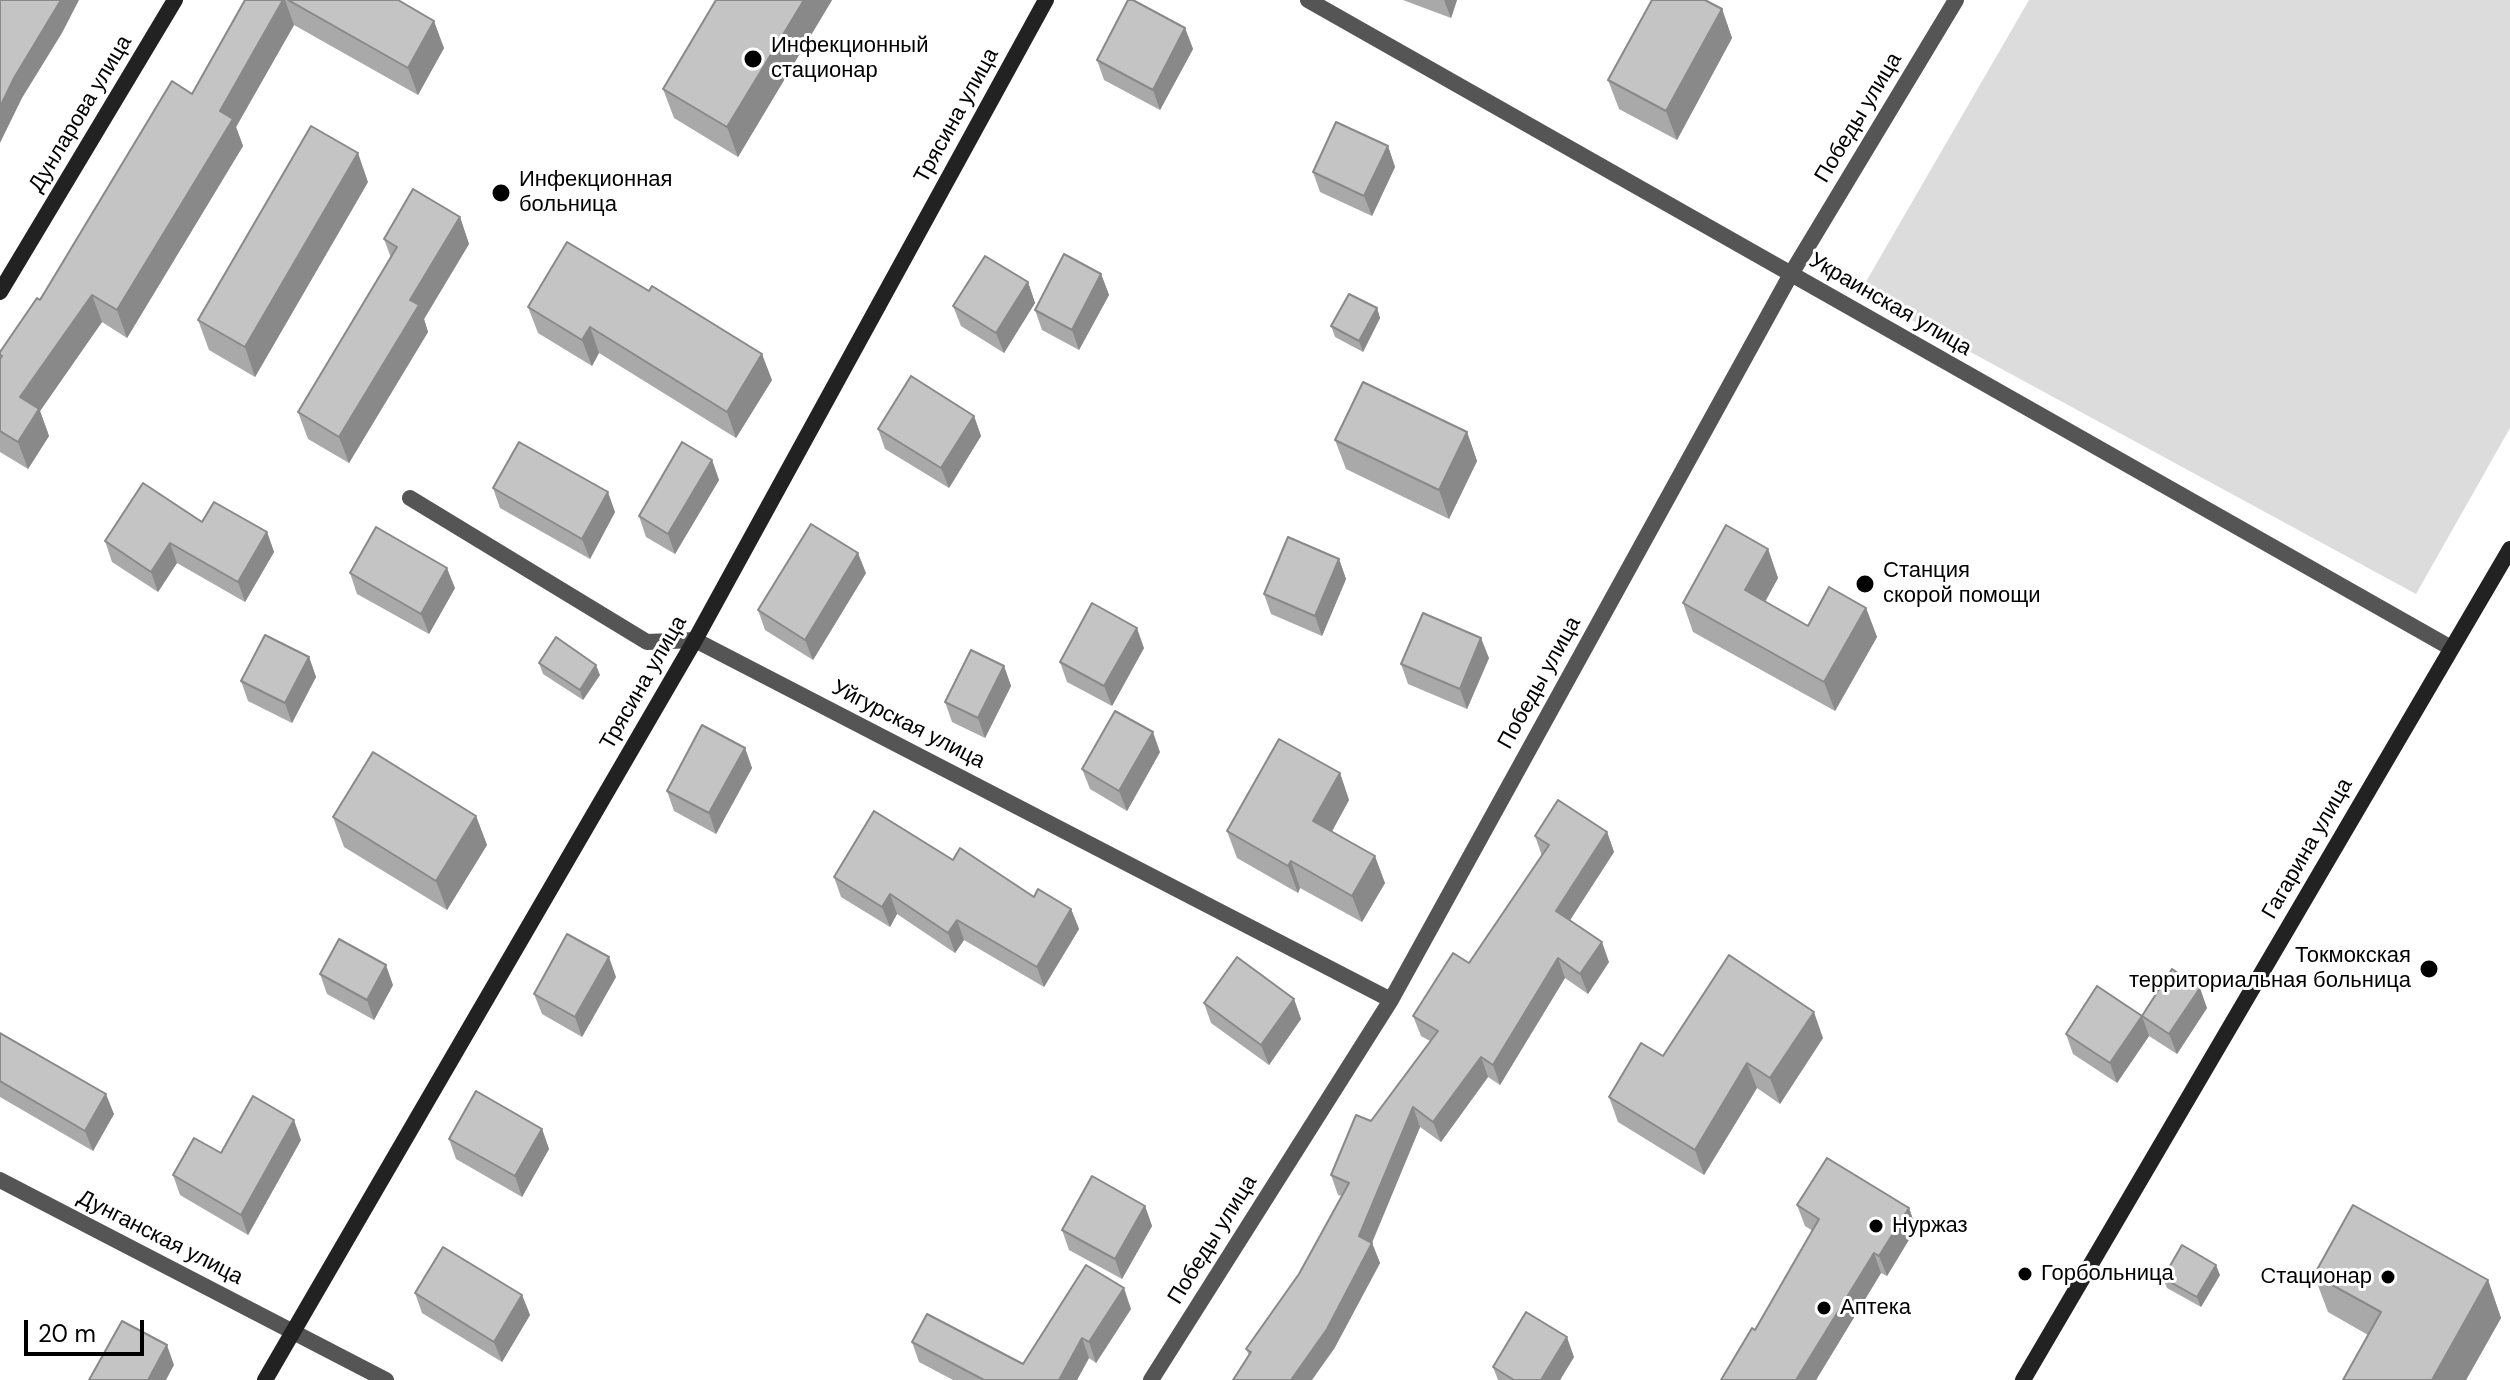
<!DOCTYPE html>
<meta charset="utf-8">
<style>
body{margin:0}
#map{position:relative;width:2510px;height:1380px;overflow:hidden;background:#fff;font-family:"DM Sans",sans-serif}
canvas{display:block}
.scale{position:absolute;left:24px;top:1320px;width:120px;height:36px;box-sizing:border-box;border:4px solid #000;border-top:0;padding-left:10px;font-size:24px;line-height:28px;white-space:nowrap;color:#000;-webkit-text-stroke:6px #fff;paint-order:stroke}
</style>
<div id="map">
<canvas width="2510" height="1380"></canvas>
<div class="scale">20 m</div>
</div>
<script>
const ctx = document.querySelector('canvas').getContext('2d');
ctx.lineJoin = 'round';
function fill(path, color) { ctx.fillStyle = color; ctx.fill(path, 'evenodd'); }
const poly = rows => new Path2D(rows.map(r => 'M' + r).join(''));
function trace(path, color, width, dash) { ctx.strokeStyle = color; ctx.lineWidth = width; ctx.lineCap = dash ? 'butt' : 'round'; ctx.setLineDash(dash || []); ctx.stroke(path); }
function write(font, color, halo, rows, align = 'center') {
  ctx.font = font + ' "DM Sans",sans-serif'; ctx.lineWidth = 6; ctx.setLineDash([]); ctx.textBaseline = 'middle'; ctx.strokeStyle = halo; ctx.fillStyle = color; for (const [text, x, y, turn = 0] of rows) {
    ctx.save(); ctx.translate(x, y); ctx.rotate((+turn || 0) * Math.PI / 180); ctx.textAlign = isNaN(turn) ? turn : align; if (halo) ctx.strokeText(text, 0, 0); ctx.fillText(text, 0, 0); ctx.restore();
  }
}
fill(poly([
 [2029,0,2510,0,2510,428,2416,594,1860,292]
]), '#dcdcdc');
trace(poly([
 [1308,0,2451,648],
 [410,498,647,642,695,640,1391,1000],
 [0,1180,386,1380],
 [1151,1380,1391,1000,1791,274,1956,0]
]), '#555', 16);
trace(poly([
 [0,292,175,0],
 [265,1380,695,640,1046,0],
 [2023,1380,2510,549]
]), '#222', 16);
fill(poly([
 [245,0,398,0,444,48,418,95,294,25,236,127,243,146,127,338,102,322,40,411,49,436,28,469,0,452,0,352,192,94],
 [716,0,832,0,738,157,674,118,663,89],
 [1403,0,1457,0,1451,18],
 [1722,9,1732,38,1677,140,1619,109,1608,80],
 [1185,28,1193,49,1160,110,1104,80,1097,60],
 [1388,146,1395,167,1372,216,1320,192,1313,172],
 [368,182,255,377,209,350,198,320],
 [460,217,469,244,424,319,428,332,349,463,308,439,298,412,391,258,384,239],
 [1101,274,1109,295,1079,350,1042,330,1035,310],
 [1028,282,1035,303,1004,353,961,326,953,306],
 [528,307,772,380,736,438,599,353,592,366,538,333],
 [1377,308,1380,318,1363,352,1335,337,1331,326],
 [974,416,981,436,949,488,885,449,878,429],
 [1467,432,1477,461,1449,519,1346,469,1335,440],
 [712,460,719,480,675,554,646,537,639,516],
 [493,488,615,512,590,559,500,508],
 [202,522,267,532,274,552,245,602,177,563,158,592,112,562,105,541],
 [1768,549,1778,578,1765,602,1808,626,1866,608,1877,637,1835,711,1693,632,1683,603],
 [1339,559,1346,579,1322,636,1271,614,1264,594],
 [350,573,455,588,429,634,357,594],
 [866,573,813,660,765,630,758,610],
 [1144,648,1112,706,1067,682,1060,662],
 [309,657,316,677,292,723,248,701,241,681],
 [1489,658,1467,709,1408,684,1401,664],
 [539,663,600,675,583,700,543,674],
 [1004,666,1011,686,985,738,952,722,945,702],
 [745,748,752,768,716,834,674,811,667,791],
 [1160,752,1127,811,1090,789,1082,769],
 [1340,773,1349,800,1332,831,1385,883,1362,922,1300,888,1298,893,1237,858,1227,831],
 [476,816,487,845,447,910,344,847,333,817],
 [1607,832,1614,852,1570,920,1609,962,1588,994,1565,978,1500,1085,1488,1077,1441,1142,1420,1127,1372,1243,1380,1263,1334,1349,1249,1355,1246,1349,1299,1274,1342,1196,1338,1195,1331,1175,1430,1041,1421,1036,1413,1016,1469,963,1542,856,1535,836],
 [953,860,1034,897,1071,909,1079,929,1044,987,964,940,955,953,897,914,890,927,841,897,834,877],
 [320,974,393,985,374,1020,327,994],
 [616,977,582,1037,542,1014,534,994],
 [1294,999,1301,1019,1269,1065,1211,1023,1204,1003],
 [2207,1008,2177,1054,2149,1036,2117,1083,2073,1054,2066,1034,2142,1016],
 [0,1033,114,1114,93,1151,0,1097],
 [1823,1038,1780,1104,1757,1088,1704,1175,1618,1122,1609,1097,1663,1056],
 [542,1129,549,1149,522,1197,456,1159,449,1139],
 [301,1140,248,1235,180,1195,173,1175,221,1153],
 [1797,1205,1909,1208,1916,1228,1887,1276,1881,1273,1816,1380,1721,1380,1755,1330,1813,1231,1805,1226],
 [1145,1206,1152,1226,1122,1279,1069,1250,1062,1230],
 [2220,1275,2201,1307,2167,1288,2163,1278],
 [2314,1275,2488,1280,2501,1318,2466,1380,2343,1380,2368,1335,2328,1312],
 [415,1293,522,1295,530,1315,502,1362,422,1313],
 [1131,1309,1096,1363,1089,1358,1077,1380,953,1380,919,1362,912,1342,1023,1364],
 [1574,1357,1560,1380,1498,1380,1493,1367]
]), '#a9a9a9');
fill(poly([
 [61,0,79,0,62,33,22,98,0,143,0,107,14,78],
 [283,0,285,0,294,25,236,127,243,146,127,338,117,310,220,111],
 [804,0,832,0,738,157,727,127],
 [1444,0,1457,0,1451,18],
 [1722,9,1732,38,1677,140,1666,111],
 [434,21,444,48,418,95,408,68],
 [1185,28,1193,49,1160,110,1153,90],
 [1388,146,1395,167,1372,216,1364,196],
 [358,153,368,182,255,377,245,347],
 [460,217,469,244,424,319,428,332,349,463,339,437,410,300],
 [1101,274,1109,295,1079,350,1072,330],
 [1028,282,1035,303,1004,353,996,333],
 [92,295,102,322,40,411,49,436,28,469,18,442,20,397],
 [1377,308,1380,318,1363,352,1359,341],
 [590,327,599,353,592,366,582,340],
 [762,354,772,380,736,438,727,412],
 [974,416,981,436,949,488,941,468],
 [1467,432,1477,461,1449,519,1439,490],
 [712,460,719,480,675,554,668,534],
 [608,492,615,512,590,559,582,539],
 [267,532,274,552,245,602,238,582],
 [170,543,177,563,158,592,151,572],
 [1768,549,1778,578,1755,620,1745,590],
 [858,553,866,573,813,660,805,640],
 [1339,559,1346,579,1322,636,1315,616],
 [447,568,455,588,429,634,421,614],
 [1866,608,1877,637,1835,711,1824,682],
 [1137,628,1144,648,1112,706,1104,686],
 [1481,638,1489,658,1467,709,1460,689],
 [309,657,316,677,292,723,285,703],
 [596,665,600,675,583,700,580,690],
 [1004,666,1011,686,985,738,978,718],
 [1153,732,1160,752,1127,811,1119,791],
 [745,748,752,768,716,834,709,813],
 [1340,773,1349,800,1323,848,1313,821],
 [476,816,487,845,447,910,436,881],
 [1607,832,1614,852,1563,931,1556,911],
 [1375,856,1385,883,1362,922,1352,896],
 [1291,861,1300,888,1298,893,1288,866],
 [890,894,897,914,890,927,882,907],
 [1071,909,1079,929,1044,987,1037,967],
 [957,920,964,940,955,953,948,933],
 [1602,942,1609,962,1588,994,1580,974],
 [609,957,616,977,582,1037,575,1017],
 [1558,958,1565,978,1500,1085,1493,1065],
 [386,965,393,985,374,1020,367,1000],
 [2200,988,2207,1008,2177,1054,2169,1034],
 [1294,999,1301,1019,1269,1065,1261,1045],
 [1814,1012,1823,1038,1780,1104,1770,1078],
 [2142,1016,2149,1036,2117,1083,2110,1063],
 [1481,1057,1488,1077,1441,1142,1433,1122],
 [1747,1063,1757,1088,1704,1175,1695,1150],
 [106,1094,114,1114,93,1151,85,1131],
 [1413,1107,1420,1127,1370,1247,1372,1243,1380,1263,1334,1349,1312,1380,1291,1380,1359,1236],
 [294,1120,301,1140,248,1235,241,1215],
 [542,1129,549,1149,522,1197,515,1176],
 [1145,1206,1152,1226,1122,1279,1115,1259],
 [1909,1208,1916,1228,1887,1276,1879,1256],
 [1874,1253,1881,1273,1816,1380,1796,1380],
 [2216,1265,2220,1275,2201,1307,2197,1297],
 [2488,1280,2501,1318,2466,1380,2432,1380],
 [1124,1288,1131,1309,1096,1363,1089,1342],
 [522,1295,530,1315,502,1362,494,1342],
 [1567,1337,1574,1357,1560,1380,1541,1380],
 [1082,1338,1089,1358,1077,1380,1059,1380],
 [167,1345,174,1365,166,1380,148,1380]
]), '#898989');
const building = poly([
 [0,0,61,0,14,78,0,107,0,0],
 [245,0,283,0,220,111,233,119,117,310,92,295,20,397,39,409,18,442,0,431,0,359,2,356,0,355,0,352,37,298,40,300,172,81,192,94,245,0],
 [288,0,398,0,434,21,408,68,288,0],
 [716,0,804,0,727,127,663,89,716,0],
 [1128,0,1133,0,1185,28,1153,90,1097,60,1128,0],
 [1652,0,1705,0,1722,9,1666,111,1608,80,1652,0],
 [1336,122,1388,146,1364,196,1313,172,1336,122],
 [311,126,358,153,245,347,198,320,311,126],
 [413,189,460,217,410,300,419,305,339,437,298,412,397,247,384,239,413,189],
 [567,242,649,291,652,286,762,354,727,412,590,327,582,340,528,307,567,242],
 [1064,254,1101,274,1072,330,1035,310,1064,254],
 [985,256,1028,282,996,333,953,306,985,256],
 [1349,294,1377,308,1359,341,1331,326,1349,294],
 [911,376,974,416,941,468,878,429,911,376],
 [1363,382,1467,432,1439,490,1335,440,1363,382],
 [519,442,608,492,582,539,493,488,519,442],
 [682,442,712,460,668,534,639,516,682,442],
 [143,483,202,522,214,502,267,532,238,582,170,543,151,572,105,541,143,483],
 [811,524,858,553,805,640,758,610,811,524],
 [1726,525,1768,549,1745,590,1808,626,1829,587,1866,608,1824,682,1683,603,1726,525],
 [376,527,447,568,421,614,350,573,376,527],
 [1288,537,1339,559,1315,616,1264,594,1288,537],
 [1092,603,1137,628,1104,686,1060,662,1092,603],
 [1423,613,1481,638,1460,689,1401,664,1423,613],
 [265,635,309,657,285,703,241,681,265,635],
 [556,637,596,665,580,690,539,663,556,637],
 [971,650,1004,666,978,718,945,702,971,650],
 [1115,711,1153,732,1119,791,1082,769,1115,711],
 [702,725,745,748,709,813,667,791,702,725],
 [1279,739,1340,773,1313,821,1375,856,1352,896,1291,861,1288,866,1227,831,1279,739],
 [373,752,476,816,436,881,333,817,373,752],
 [1558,800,1607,832,1556,911,1602,942,1580,974,1558,958,1493,1065,1481,1057,1433,1122,1413,1107,1359,1236,1372,1243,1327,1329,1291,1380,1233,1380,1251,1352,1246,1349,1299,1274,1349,1183,1331,1175,1356,1115,1371,1121,1438,1031,1413,1016,1453,953,1469,963,1549,845,1535,836,1558,800],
 [874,811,953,860,960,848,1034,897,1038,889,1071,909,1037,967,957,920,948,933,890,894,882,907,834,877,874,811],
 [567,934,609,957,575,1017,534,994,567,934],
 [339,939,386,965,367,1000,320,974,339,939],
 [1729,955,1814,1012,1770,1078,1747,1063,1695,1150,1609,1097,1641,1043,1663,1056,1729,955],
 [1237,957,1294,999,1261,1045,1204,1003,1237,957],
 [2172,969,2200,988,2169,1034,2142,1016,2172,969],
 [2097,986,2142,1016,2110,1063,2066,1034,2097,986],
 [0,1033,106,1094,85,1131,0,1081,0,1033],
 [476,1091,542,1129,515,1176,449,1139,476,1091],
 [253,1096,294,1120,241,1215,173,1175,194,1138,221,1153,253,1096],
 [1827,1158,1909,1208,1879,1256,1874,1253,1796,1380,1721,1380,1752,1328,1755,1330,1819,1219,1797,1205,1827,1158],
 [1092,1176,1145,1206,1115,1259,1062,1230,1092,1176],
 [2353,1205,2488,1280,2432,1380,2343,1380,2381,1312,2314,1275,2353,1205],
 [2182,1245,2216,1265,2197,1297,2163,1278,2182,1245],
 [443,1247,522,1295,494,1342,415,1293,443,1247],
 [1086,1265,1124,1288,1089,1342,1082,1338,1059,1380,984,1380,912,1342,927,1314,1023,1364,1086,1265],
 [1526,1312,1567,1337,1541,1380,1514,1380,1493,1367,1526,1312],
 [122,1321,167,1345,148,1380,89,1380,122,1321]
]);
fill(building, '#c4c4c4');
trace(building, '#898989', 2);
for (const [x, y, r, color] of [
 [753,59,10,"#000"],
 [501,193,10,"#000"],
 [1865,584,10,"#000"],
 [2429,969,10,"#000"],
 [1876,1226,8,"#000"],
 [2025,1274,8,"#000"],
 [2388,1277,8,"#000"],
 [1824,1308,8,"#000"]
]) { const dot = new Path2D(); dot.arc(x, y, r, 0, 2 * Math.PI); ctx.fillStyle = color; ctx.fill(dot); trace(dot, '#fff', 3); }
write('22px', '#000', '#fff', [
 ["Инфекционный",771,46],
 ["стационар",771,71],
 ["Инфекционная",519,180],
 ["больница",519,205],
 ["Станция",1883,571],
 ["скорой помощи",1883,596],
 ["Токмокская",2411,956,"right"],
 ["территориальная больница",2411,981,"right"],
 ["Нуржаз",1892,1226],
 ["Горбольница",2041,1274],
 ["Cтационар",2372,1277,"right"],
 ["Аптека",1840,1308]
], 'left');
write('22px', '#000', '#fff', [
 ["Дунларова улица",81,114,-59],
 ["Трясина улица",957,116,-61],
 ["Победы улица",1859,118,-59],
 ["Украинская улица",1890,305,30],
 ["Трясина улица",644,683,-60],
 ["Победы улица",1540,683,-61],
 ["Уйгурская улица",908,725,27],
 ["Гагарина улица",2308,849,-60],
 ["Дунганская улица",160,1238,27],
 ["Победы улица",1213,1240,-58]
]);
</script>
